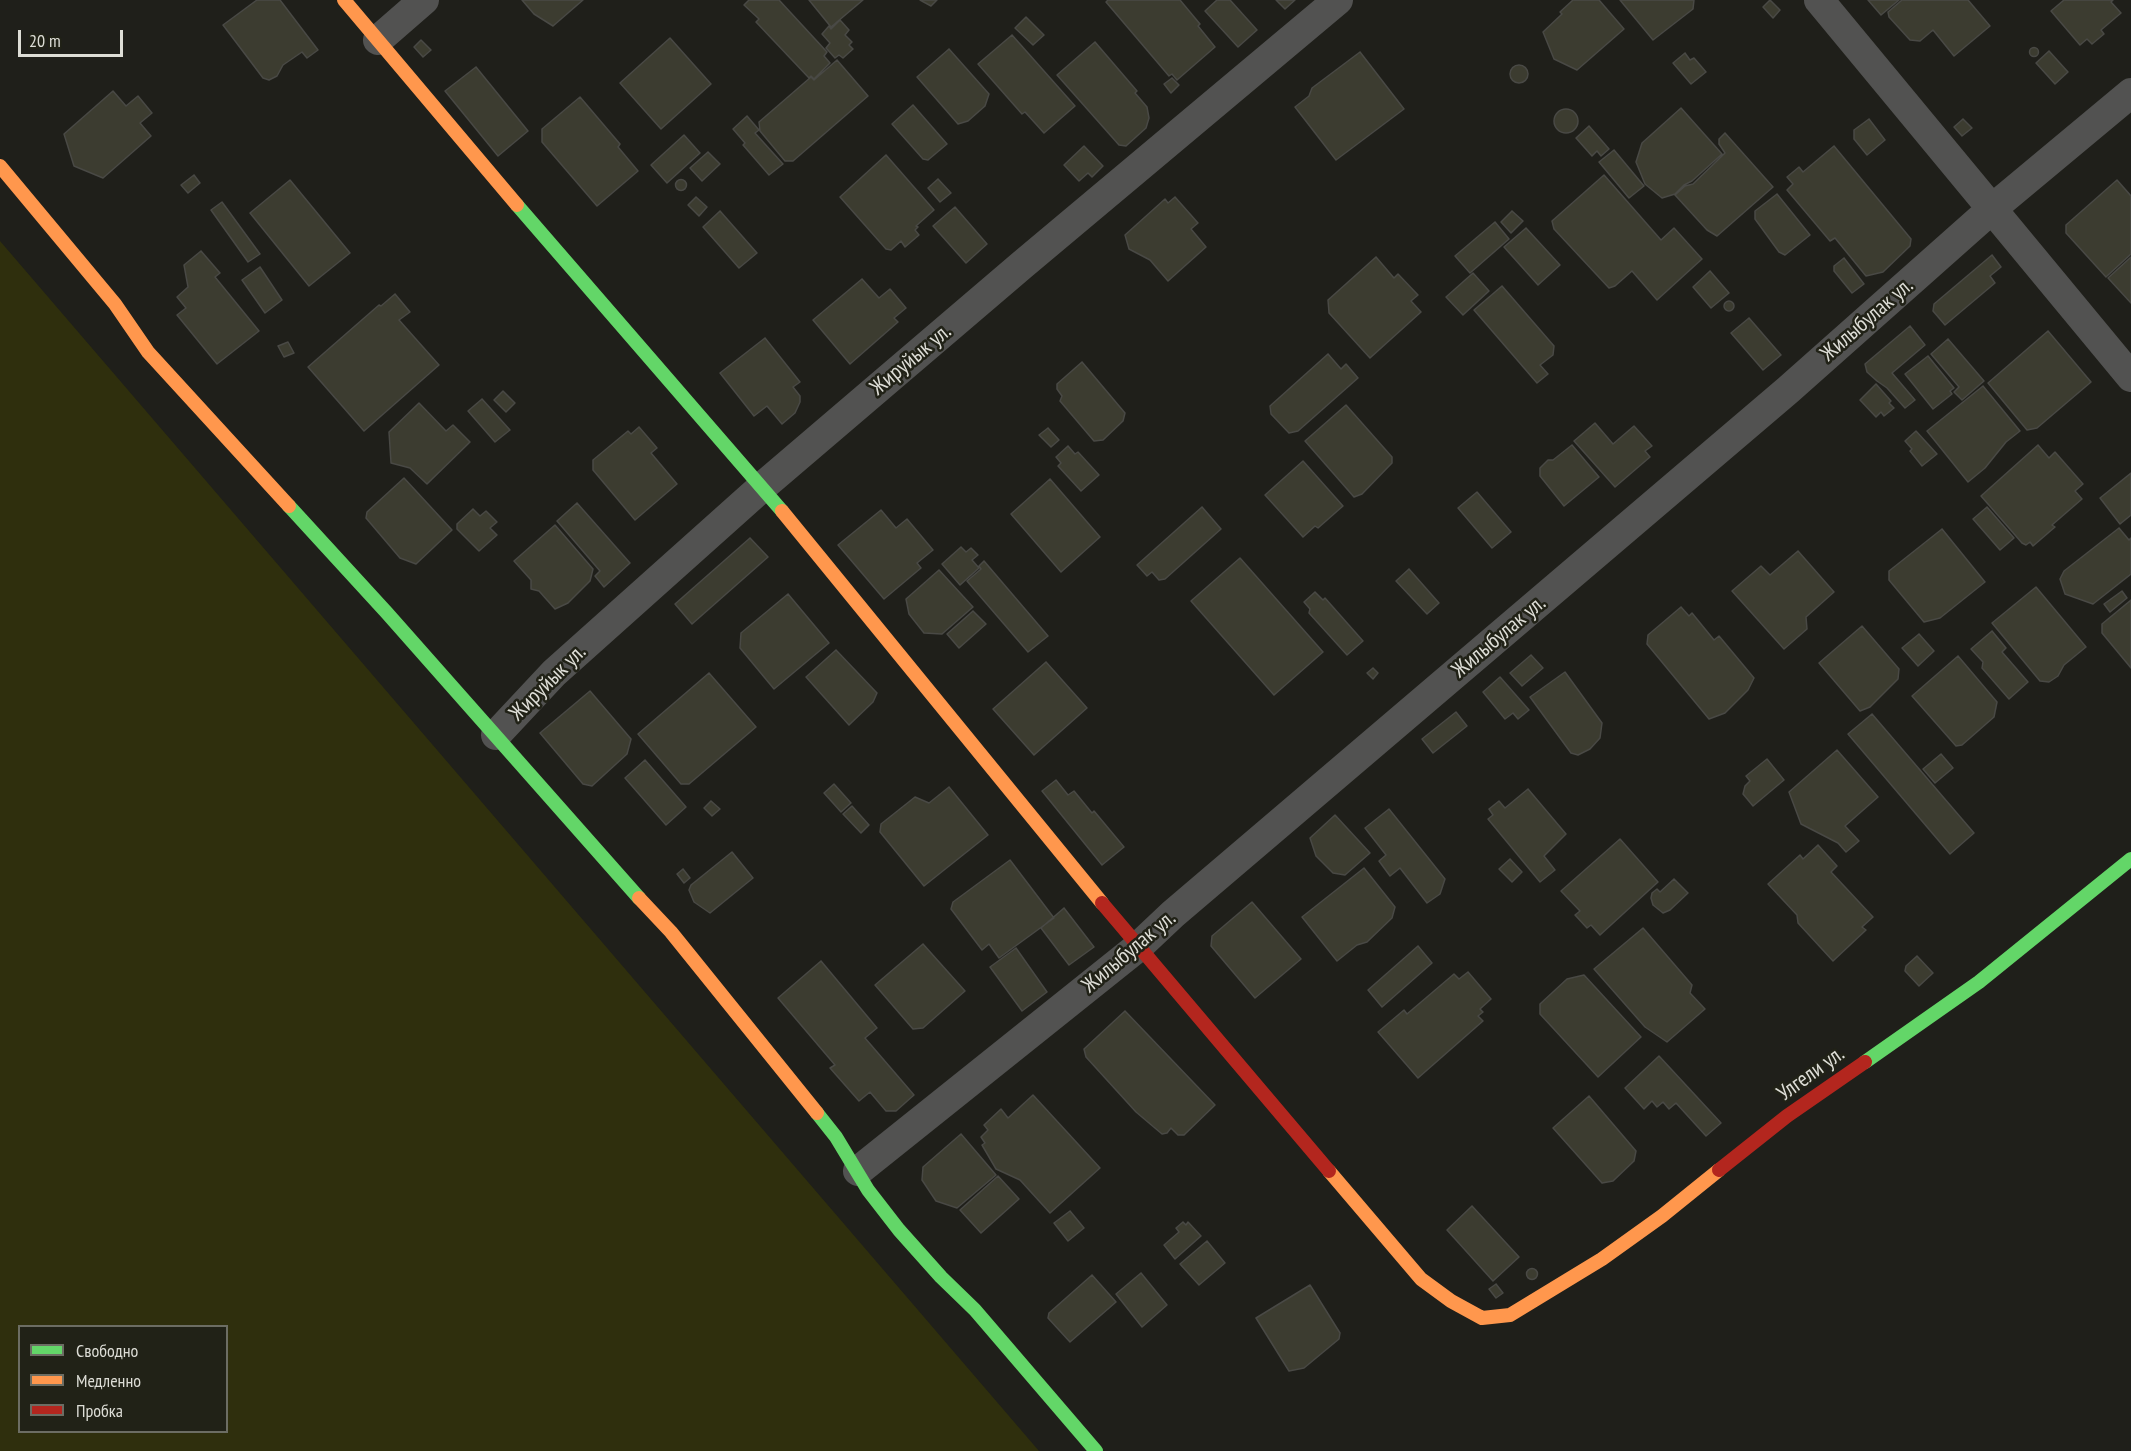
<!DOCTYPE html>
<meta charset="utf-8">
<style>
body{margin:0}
#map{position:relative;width:2131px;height:1451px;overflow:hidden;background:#1f1f1a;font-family:"PT Sans Narrow",sans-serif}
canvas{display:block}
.legend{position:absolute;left:18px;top:1325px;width:210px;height:108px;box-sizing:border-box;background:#212217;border:2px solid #6c6d63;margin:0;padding:8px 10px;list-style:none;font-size:18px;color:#ddddd6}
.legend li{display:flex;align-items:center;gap:12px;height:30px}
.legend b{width:30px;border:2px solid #6c6d63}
.scale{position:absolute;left:18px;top:30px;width:105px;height:27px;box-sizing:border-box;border:3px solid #ddddd6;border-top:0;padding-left:8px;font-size:18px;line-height:21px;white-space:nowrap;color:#ddddd6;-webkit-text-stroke:4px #212217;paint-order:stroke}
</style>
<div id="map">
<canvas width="2131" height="1451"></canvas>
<ul class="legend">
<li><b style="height:8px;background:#63d668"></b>Свободно</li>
<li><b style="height:8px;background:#ff974d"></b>Медленно</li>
<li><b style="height:8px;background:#b3261e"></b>Пробка</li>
</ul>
<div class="scale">20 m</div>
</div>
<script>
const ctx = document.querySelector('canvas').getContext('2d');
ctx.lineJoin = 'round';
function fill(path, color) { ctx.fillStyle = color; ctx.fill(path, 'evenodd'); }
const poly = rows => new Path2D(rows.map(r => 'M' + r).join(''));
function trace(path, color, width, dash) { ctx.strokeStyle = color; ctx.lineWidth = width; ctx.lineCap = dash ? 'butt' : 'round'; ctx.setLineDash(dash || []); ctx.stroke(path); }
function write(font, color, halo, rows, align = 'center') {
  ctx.font = font + ' "PT Sans Narrow",sans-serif'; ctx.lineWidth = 5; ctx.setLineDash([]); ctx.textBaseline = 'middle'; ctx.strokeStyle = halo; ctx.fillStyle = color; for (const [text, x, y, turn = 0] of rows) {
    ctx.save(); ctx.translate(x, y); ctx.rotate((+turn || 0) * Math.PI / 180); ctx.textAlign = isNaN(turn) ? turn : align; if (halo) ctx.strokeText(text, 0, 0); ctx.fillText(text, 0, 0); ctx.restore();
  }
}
fill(poly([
 [0,241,1039,1451,0,1451],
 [20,1326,226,1326,226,1432,20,1432]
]), '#2f2f0d');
const building = poly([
 [257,0,280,0,318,50,307,58,302,52,283,65,277,76,269,80,263,78,223,25,257,0],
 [522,0,583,0,553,26,534,14,522,0],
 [749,0,779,0,827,52,824,56,830,63,814,79,811,76,809,78,756,22,759,19,744,5,749,0],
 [809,0,863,0,831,27,809,0],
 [920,0,937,0,931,6,920,0],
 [1108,0,1180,0,1200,24,1198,26,1215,47,1177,80,1172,74,1169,76,1106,2,1108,0],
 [1217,0,1230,0,1257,30,1238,47,1205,11,1217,0],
 [1276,0,1295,0,1285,9,1276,0],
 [1573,0,1599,0,1624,29,1577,70,1554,59,1543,32,1562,14,1560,12,1573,0],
 [1620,0,1694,0,1693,9,1653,40,1620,0],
 [1770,0,1780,10,1773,18,1763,7,1770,0],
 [1868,0,1899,0,1881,15,1868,0],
 [1902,0,1968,0,1990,26,1954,56,1933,30,1920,41,1910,40,1889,17,1888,12,1902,0],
 [2064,0,2113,0,2111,2,2121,13,2101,30,2104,34,2092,44,2087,39,2080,45,2051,11,2064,0],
 [1026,17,1044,35,1033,45,1015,28,1026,17],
 [840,20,849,30,845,35,852,42,849,45,853,49,843,58,839,55,835,58,826,48,830,43,822,34,829,26,831,29,840,20],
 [1012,35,1075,106,1044,133,1025,112,1022,114,978,64,1012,35],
 [670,38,711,84,661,129,620,83,670,38],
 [421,40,431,50,423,57,414,47,421,40],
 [1095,42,1137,91,1135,93,1147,107,1149,118,1146,128,1126,146,1119,145,1057,75,1095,42],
 '2029.5 52a4.5 4.5 0 1 1 9 0a4.5 4.5 0 1 1-9 0Z',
 [949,49,989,94,985,106,968,121,958,124,917,77,949,49],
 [2049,51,2068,72,2055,84,2036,63,2049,51],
 [1360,52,1404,109,1336,160,1295,107,1309,96,1312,88,1360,52],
 [1685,53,1690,60,1694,58,1706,72,1691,84,1673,63,1685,53],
 [837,60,868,96,793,161,785,161,760,131,759,122,811,77,814,80,837,60],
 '1510 74a9 9 0 1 1 18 0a9 9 0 1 1-18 0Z',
 [476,67,528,131,498,156,445,91,476,67],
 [1172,78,1179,85,1171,93,1164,84,1172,78],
 [113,91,126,106,138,96,152,113,140,123,151,136,103,178,74,166,64,134,113,91],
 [580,97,620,144,618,147,638,171,597,206,542,142,542,129,580,97],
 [913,105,947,144,928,160,923,159,892,124,913,105],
 [1681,108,1722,154,1692,181,1684,185,1675,194,1662,198,1645,184,1636,162,1642,143,1681,108],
 '1554 121a12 12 0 1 1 24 0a12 12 0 1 1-24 0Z',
 [747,116,759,130,755,133,783,164,769,175,743,145,745,143,733,129,747,116],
 [1869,119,1885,140,1867,155,1854,139,1854,130,1869,119],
 [1963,119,1972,128,1962,136,1954,127,1963,119],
 [1589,126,1609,149,1601,156,1597,151,1592,156,1576,138,1589,126],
 [1725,133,1773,187,1717,236,1707,230,1675,195,1685,186,1693,184,1725,153,1719,144,1719,139,1725,133],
 [684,135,700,153,667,183,651,165,684,135],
 [1084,146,1103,166,1092,177,1088,173,1079,181,1064,165,1084,146],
 [1834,146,1911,239,1910,246,1883,272,1866,276,1835,238,1830,241,1787,190,1793,184,1787,177,1799,167,1803,172,1834,146],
 [1614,150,1644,186,1629,198,1599,162,1614,150],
 [708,152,720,164,702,181,690,168,708,152],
 [886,155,934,210,916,226,918,227,915,230,919,235,905,247,901,241,891,250,886,249,840,197,886,155],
 [194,175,200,183,188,193,181,185,194,175],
 [1604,175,1661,240,1674,228,1702,259,1657,300,1632,271,1615,286,1609,288,1554,229,1552,221,1604,175],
 [938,179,951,193,940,202,928,188,938,179],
 '675.5 185a5.5 5.5 0 1 1 11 0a5.5 5.5 0 1 1-11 0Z',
 [290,180,350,253,309,286,250,213,290,180],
 [2117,180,2131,196,2131,254,2106,277,2066,233,2066,225,2117,180],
 [1777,194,1810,235,1785,255,1779,252,1755,219,1755,211,1777,194],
 [696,197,707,207,699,216,688,205,696,197],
 [1175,197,1198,223,1191,229,1206,247,1168,281,1150,260,1129,249,1125,235,1165,199,1168,203,1175,197],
 [222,202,260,254,248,262,211,210,222,202],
 [955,207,987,244,966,263,933,226,955,207],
 [720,211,757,253,739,268,703,227,720,211],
 [1512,211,1523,221,1511,233,1501,222,1512,211],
 [1495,222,1509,239,1470,273,1455,256,1495,222],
 [1526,228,1560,265,1538,285,1504,247,1526,228],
 [201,251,220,273,215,277,259,331,217,364,177,315,186,308,177,297,188,287,184,265,201,251],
 [1992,255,2001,267,1990,276,1995,283,1945,325,1933,311,1934,304,1992,255],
 [1376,257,1394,278,1398,274,1418,295,1411,301,1421,312,1370,358,1329,313,1328,300,1376,257],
 [2131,257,2131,303,2108,278,2131,257],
 [1844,258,1864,284,1852,293,1834,271,1834,266,1844,258],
 [260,267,282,300,265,313,242,280,260,267],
 [1710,271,1729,293,1711,308,1693,287,1710,271],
 [1473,273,1489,291,1463,315,1446,297,1473,273],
 [862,279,879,298,890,289,906,308,894,318,898,322,850,364,813,320,862,279],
 [1502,286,1554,346,1553,355,1540,365,1548,374,1537,383,1474,310,1502,286],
 [395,294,410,312,399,320,439,365,364,431,308,367,379,305,381,306,395,294],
 '1724 306a5 5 0 1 1 10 0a5 5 0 1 1-10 0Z',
 [1749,318,1781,355,1763,370,1731,333,1749,318],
 [1910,326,1925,345,1892,373,1915,400,1905,408,1887,388,1877,381,1867,372,1865,364,1910,326],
 [2048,331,2091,382,2037,428,2027,430,1988,383,2048,331],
 [765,338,800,382,793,387,800,396,800,402,795,413,782,424,767,406,754,416,720,373,765,338],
 [1948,339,1984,381,1962,400,1954,392,1959,387,1931,354,1948,339],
 [288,342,294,353,284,357,278,346,288,342],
 [1328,354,1341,369,1346,364,1358,378,1298,431,1289,433,1271,414,1270,406,1328,354],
 [1928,356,1954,388,1950,391,1952,394,1933,409,1905,374,1928,356],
 [1082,362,1125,413,1123,421,1103,440,1094,441,1060,401,1062,396,1057,389,1057,384,1082,362],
 [1876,384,1891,401,1889,403,1894,408,1884,416,1881,412,1876,417,1860,400,1876,384],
 [1983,386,2020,431,2006,442,1985,468,1968,482,1927,431,1983,386],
 [503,391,515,403,506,412,494,400,503,391],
 [482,399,510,430,495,442,468,411,482,399],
 [419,403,446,431,453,425,470,442,427,484,410,468,391,463,389,432,419,403],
 [1346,405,1392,457,1392,463,1362,494,1354,497,1305,441,1346,405],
 [1595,423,1613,444,1634,426,1652,446,1645,451,1650,457,1615,487,1574,441,1595,423],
 [639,427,657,448,651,453,677,484,635,520,593,470,593,460,628,431,631,434,639,427],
 [1048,428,1059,440,1051,447,1039,435,1048,428],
 [1916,431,1937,454,1922,466,1910,451,1912,449,1905,441,1916,431],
 [1572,445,1599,477,1564,506,1540,476,1540,468,1548,460,1553,460,1572,445],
 [2038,445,2049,458,2055,452,2083,484,2075,491,2082,499,2052,525,2055,527,2033,546,2030,542,2026,545,2022,543,1981,496,2038,445],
 [1068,446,1075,454,1078,452,1099,475,1081,491,1058,466,1061,463,1056,457,1068,446],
 [1303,461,1343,506,1318,528,1315,526,1303,537,1265,495,1303,461],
 [2131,473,2131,515,2120,524,2100,498,2131,473],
 [404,478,452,530,416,564,400,558,366,518,367,512,404,478],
 [1050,479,1100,537,1061,572,1011,514,1050,479],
 [1477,492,1511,532,1492,548,1458,508,1477,492],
 [577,503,630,563,604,587,595,576,600,571,557,521,577,503],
 [1202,507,1221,529,1165,579,1159,580,1152,572,1147,576,1137,565,1202,507],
 [1987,507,2014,538,2000,550,1973,519,1987,507],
 [473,509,480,516,486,511,497,522,490,528,497,535,479,551,457,529,457,524,473,509],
 [881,510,896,528,907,519,933,550,917,563,921,568,884,599,838,545,881,510],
 [555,525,593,569,590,581,568,603,555,609,539,591,531,589,531,580,514,561,555,525],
 [2119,528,2129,540,2131,538,2131,574,2093,604,2065,594,2060,579,2064,571,2119,528],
 [1942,529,1985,582,1940,618,1924,622,1889,580,1889,571,1942,529],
 [750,538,768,557,692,624,675,604,750,538],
 [961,547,966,552,971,548,978,555,972,560,979,568,960,585,942,564,961,547],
 [1798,551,1834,592,1806,617,1807,629,1784,649,1732,591,1761,566,1770,575,1798,551],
 [1240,558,1323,652,1274,695,1191,601,1240,558],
 [984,561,1048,636,1028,652,967,581,981,569,979,566,984,561],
 [1409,569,1439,603,1427,614,1396,581,1409,569],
 [939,570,973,607,942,634,924,633,909,614,906,599,939,570],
 [2036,587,2086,647,2064,665,2058,676,2049,682,2040,681,1992,623,2036,587],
 [2122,591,2127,598,2110,612,2104,604,2122,591],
 [1315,592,1323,600,1325,598,1363,641,1347,655,1309,613,1310,609,1304,602,1315,592],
 [788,594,829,643,774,689,740,648,741,633,788,594],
 [2131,600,2131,668,2102,633,2102,624,2131,600],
 [1681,607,1689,616,1692,613,1714,640,1719,636,1754,678,1748,690,1725,713,1709,719,1647,644,1648,635,1681,607],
 [973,611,986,624,959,648,947,634,973,611],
 [1862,626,1899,669,1898,679,1870,707,1860,711,1819,663,1862,626],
 [1992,631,2006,648,2002,652,2028,682,2009,699,1982,668,1983,662,1971,649,1992,631],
 [1919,634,1934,651,1918,666,1902,648,1919,634],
 [836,650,877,693,873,702,849,725,806,677,836,650],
 [1531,655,1543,668,1522,686,1510,673,1531,655],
 [1958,656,1997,702,1994,717,1962,745,1956,746,1912,696,1958,656],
 [1046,662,1087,708,1034,755,993,709,1046,662],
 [1373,668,1378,673,1373,679,1367,673,1373,668],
 [1565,672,1602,723,1600,738,1590,749,1578,755,1571,753,1530,697,1565,672],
 [709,673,756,727,689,784,681,784,638,734,709,673],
 [1500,677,1529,710,1518,719,1513,713,1505,719,1483,692,1500,677],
 [590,691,631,739,627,754,592,786,583,784,540,733,590,691],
 [1456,712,1467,726,1433,753,1422,739,1456,712],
 [1872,714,1974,833,1950,854,1848,734,1872,714],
 [1837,750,1878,797,1845,826,1859,841,1846,852,1838,843,1801,824,1789,792,1837,750],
 [1941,754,1953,768,1935,783,1923,769,1941,754],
 [1767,759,1784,780,1753,806,1743,794,1745,786,1750,781,1746,776,1767,759],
 [645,760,686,807,666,825,625,778,645,760],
 [1056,780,1068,795,1074,791,1092,813,1094,811,1124,847,1102,865,1042,791,1056,780],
 [834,784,851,803,841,812,824,793,834,784],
 [949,787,988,835,924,886,880,832,881,824,915,797,929,803,949,787],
 [1528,789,1566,834,1544,856,1555,870,1540,882,1488,819,1493,815,1489,809,1499,801,1505,808,1528,789],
 [711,801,720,809,712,816,704,808,711,801],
 [852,806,869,825,861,833,843,814,852,806],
 [1389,809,1445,879,1440,894,1427,903,1400,868,1390,876,1379,861,1386,855,1365,828,1389,809],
 [1335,815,1370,853,1345,875,1333,873,1316,856,1310,838,1335,815],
 [1620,839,1658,882,1600,935,1591,925,1587,928,1575,915,1580,911,1561,891,1620,839],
 [1818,845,1837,866,1831,872,1873,917,1862,927,1866,930,1833,961,1798,923,1797,915,1768,884,1800,855,1803,859,1818,845],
 [732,852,753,878,710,913,694,902,689,890,691,885,732,852],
 [1510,859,1522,872,1512,882,1499,869,1510,859],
 [1010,860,1054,918,999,958,989,944,982,950,951,909,953,902,1010,860],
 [1364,868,1395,907,1392,918,1367,942,1357,945,1337,961,1302,917,1364,868],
 [683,869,690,878,684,883,677,874,683,869],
 [1674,879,1688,893,1670,910,1663,913,1653,905,1651,898,1652,893,1657,889,1660,892,1674,879],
 [1252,902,1301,959,1255,998,1211,946,1212,936,1252,902],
 [1064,908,1094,947,1069,965,1041,928,1064,908],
 [1643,928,1692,985,1690,993,1705,1009,1667,1042,1645,1027,1594,969,1643,928],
 [923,944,965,991,923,1028,913,1029,875,985,923,944],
 [1418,946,1432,963,1382,1007,1368,990,1418,946],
 [1016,948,1047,992,1022,1011,990,967,1016,948],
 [1917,956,1933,973,1919,986,1905,971,1906,966,1917,956],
 [821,961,877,1028,865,1038,914,1095,896,1111,886,1111,870,1092,859,1101,830,1068,835,1065,778,998,821,961],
 [1468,972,1491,999,1480,1009,1483,1012,1478,1016,1483,1021,1418,1078,1378,1032,1404,1010,1407,1014,1454,974,1459,979,1468,972],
 [1584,975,1641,1037,1598,1077,1540,1014,1540,1004,1567,979,1584,975],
 [1125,1011,1215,1105,1184,1135,1178,1135,1171,1128,1167,1133,1162,1134,1136,1112,1086,1057,1084,1049,1125,1011],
 [1659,1056,1721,1123,1706,1136,1676,1103,1669,1109,1663,1102,1657,1107,1652,1101,1644,1109,1625,1088,1659,1056],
 [1033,1095,1100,1168,1050,1213,1020,1180,996,1169,982,1145,985,1143,981,1137,988,1130,984,1125,1001,1109,1008,1118,1033,1095],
 [1589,1096,1636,1151,1634,1161,1613,1181,1602,1183,1553,1128,1589,1096],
 [961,1134,996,1175,957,1208,936,1201,922,1180,923,1167,961,1134],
 [998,1176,1019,1199,981,1233,960,1210,998,1176],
 [1472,1206,1519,1257,1493,1281,1447,1230,1472,1206],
 [1070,1211,1084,1228,1068,1241,1054,1223,1070,1211],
 [1183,1222,1186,1225,1188,1222,1201,1236,1175,1259,1164,1245,1179,1232,1176,1228,1183,1222],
 [1207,1241,1225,1263,1199,1285,1180,1264,1207,1241],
 '1526.5 1274a5.5 5.5 0 1 1 11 0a5.5 5.5 0 1 1-11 0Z',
 [1141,1273,1167,1305,1142,1327,1116,1294,1141,1273],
 [1092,1275,1116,1302,1070,1342,1048,1318,1049,1313,1092,1275],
 [1496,1284,1503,1293,1496,1298,1489,1289,1496,1284],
 [1310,1285,1340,1333,1339,1339,1304,1368,1289,1371,1256,1318,1310,1285]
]);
fill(building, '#3c3c30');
trace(building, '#494945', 1.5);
trace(poly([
 [1819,0,2131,377],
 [378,40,424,0],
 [496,735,554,673,762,487,1022,265,1338,0],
 [858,1171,1138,947,1173,914,1788,390,1993,208,2131,93]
]), '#525251', 30);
trace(poly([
 [517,205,782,511],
 [289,506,387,613,639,898],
 [1865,1062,1979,982,2131,859],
 [817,1113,836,1137,868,1190,899,1230,941,1277,975,1310,1096,1451]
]), '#63d668', 14);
trace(poly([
 [344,0,517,205],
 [0,166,115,304,148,352,289,506],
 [782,511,1102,903],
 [639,898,671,932,817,1113],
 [1329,1171,1421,1279,1451,1301,1482,1318,1510,1315,1602,1259,1662,1216,1719,1170]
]), '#ff974d', 14);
trace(poly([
 [1102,903,1329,1171],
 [1719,1170,1787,1116,1865,1062]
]), '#b3261e', 14);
write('22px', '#ddddd6', '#212217', [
 ["Жилыбулак ул.",1867,320,-41],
 ["Жируйык ул.",911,360,-40],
 ["Жилыбулак ул.",1499,637,-40],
 ["Жируйык ул.",548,683,-45],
 ["Жилыбулак ул.",1129,952,-40],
 ["Улгели ул.",1811,1074,-36]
]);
</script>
